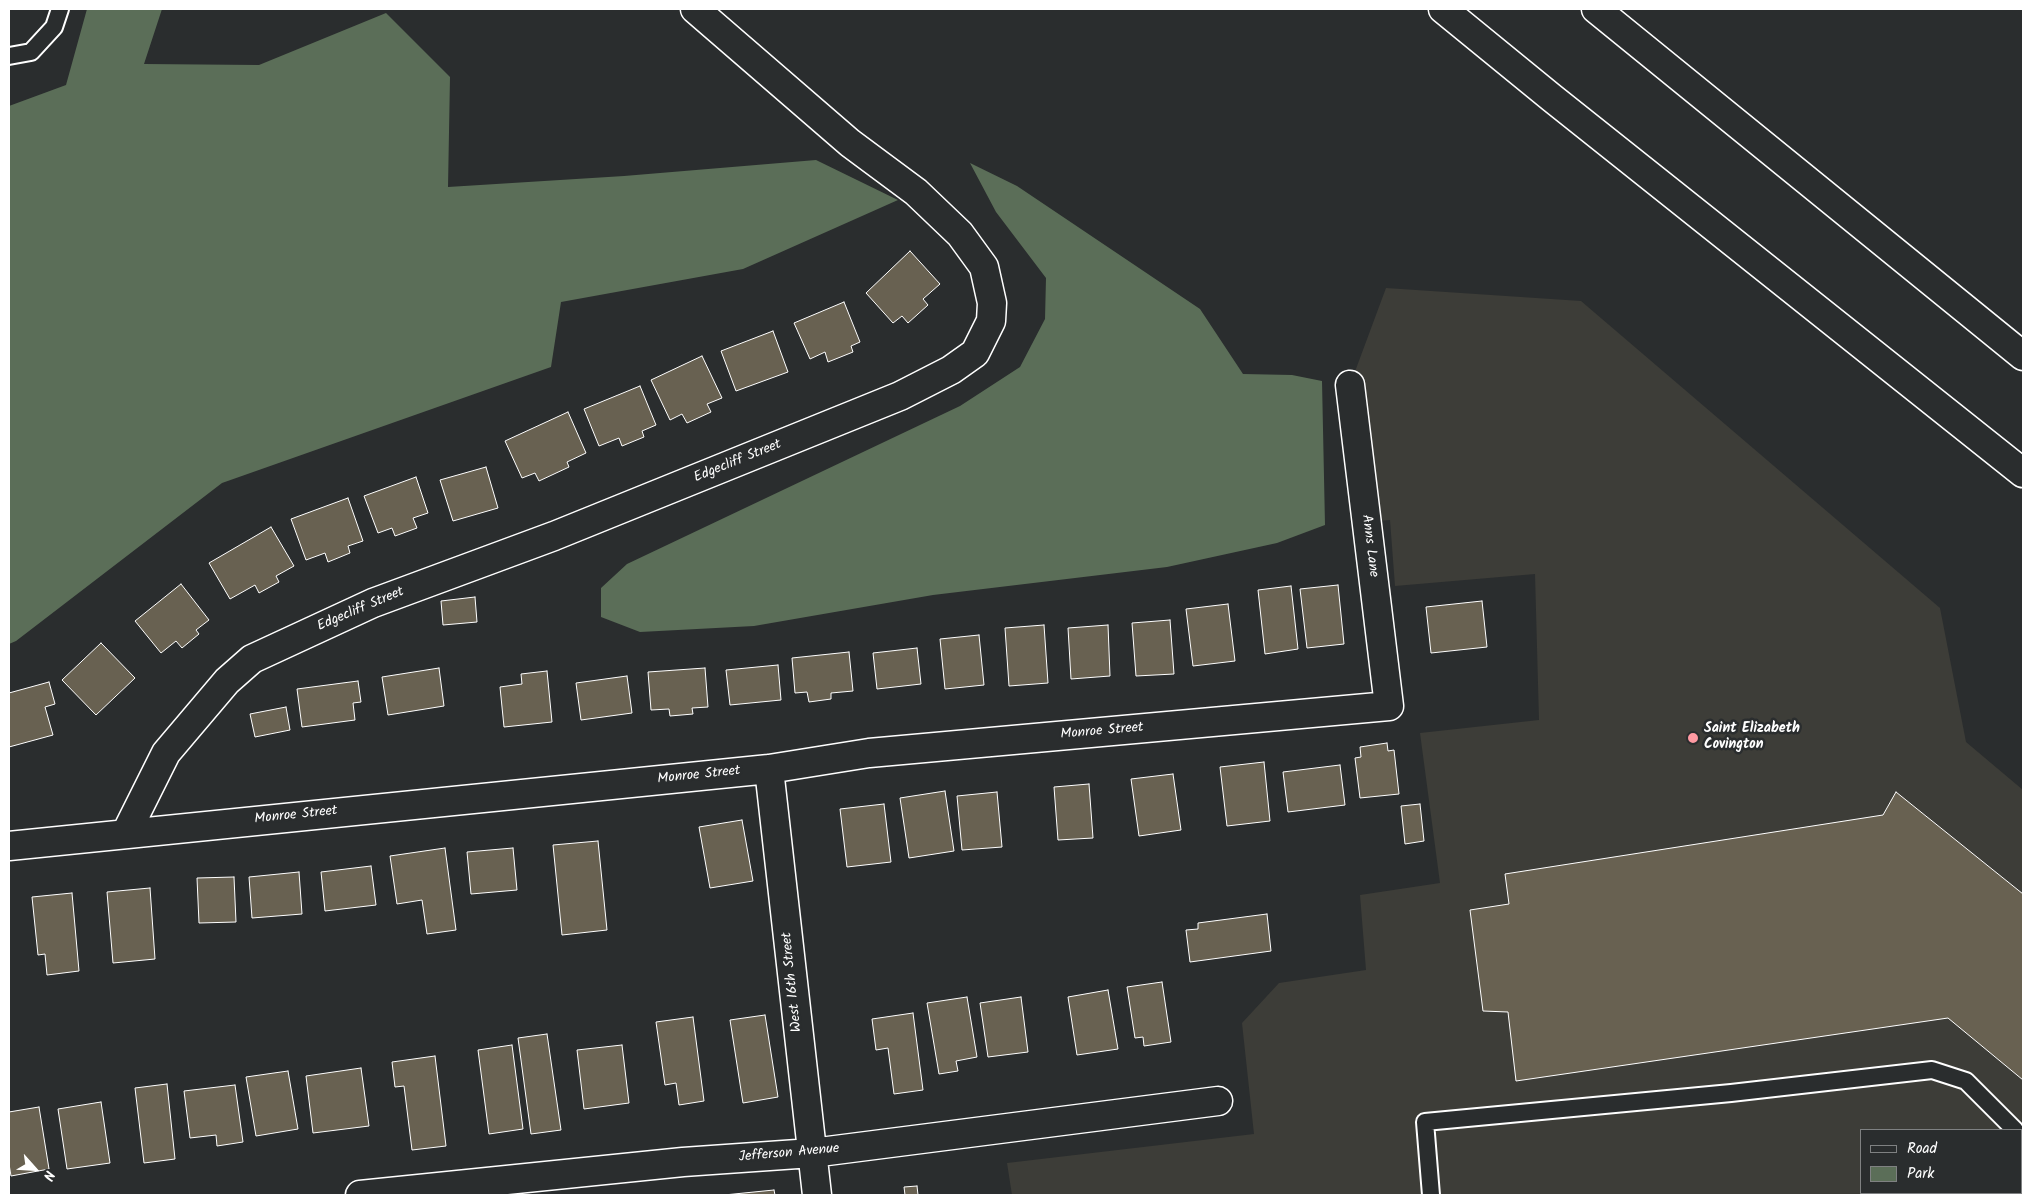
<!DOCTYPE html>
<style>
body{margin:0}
#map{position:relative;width:2032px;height:1204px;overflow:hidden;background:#2a2d2e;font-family:Kalam,sans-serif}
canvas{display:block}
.frame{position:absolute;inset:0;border:10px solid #fff;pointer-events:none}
.legend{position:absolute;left:1860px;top:1129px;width:162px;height:65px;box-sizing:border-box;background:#2a2d2e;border:1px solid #7f8182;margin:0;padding:6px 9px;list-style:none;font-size:15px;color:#fff}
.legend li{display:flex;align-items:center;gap:10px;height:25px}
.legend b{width:25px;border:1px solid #7f8182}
.north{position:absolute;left:10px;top:1144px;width:50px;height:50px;-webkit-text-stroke:4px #2a2d2e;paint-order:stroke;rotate:116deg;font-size:14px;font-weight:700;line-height:20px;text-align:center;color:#fff}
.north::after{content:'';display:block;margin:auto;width:18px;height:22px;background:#fff;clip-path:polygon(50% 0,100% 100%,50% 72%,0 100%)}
</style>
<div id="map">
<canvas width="2032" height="1204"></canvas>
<div class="frame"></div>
<ul class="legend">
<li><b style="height:6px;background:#2a2d2e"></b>Road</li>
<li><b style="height:14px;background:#5b6e58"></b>Park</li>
</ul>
<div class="north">N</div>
</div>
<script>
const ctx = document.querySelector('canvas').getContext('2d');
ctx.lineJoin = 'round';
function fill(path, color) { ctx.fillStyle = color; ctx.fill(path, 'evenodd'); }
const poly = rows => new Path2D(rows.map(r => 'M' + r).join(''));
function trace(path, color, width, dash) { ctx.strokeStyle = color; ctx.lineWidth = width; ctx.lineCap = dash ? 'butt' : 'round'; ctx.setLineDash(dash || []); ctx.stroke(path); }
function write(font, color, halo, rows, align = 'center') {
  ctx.font = font + ' Kalam,sans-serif'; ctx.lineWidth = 5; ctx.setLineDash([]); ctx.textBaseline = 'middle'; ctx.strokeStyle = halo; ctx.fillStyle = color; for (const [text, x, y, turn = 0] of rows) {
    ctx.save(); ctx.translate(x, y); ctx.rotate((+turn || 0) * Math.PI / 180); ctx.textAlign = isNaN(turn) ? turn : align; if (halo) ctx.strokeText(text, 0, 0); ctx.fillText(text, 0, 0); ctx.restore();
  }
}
fill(poly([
 [1386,288,1581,301,1940,608,1966,742,2023,790,2023,1195,1012,1195,1007,1163,1254,1134,1242,1023,1279,983,1366,970,1360,895,1440,883,1420,733,1539,720,1535,574,1395,586,1390,520,1366,522,1350,385],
 [1861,1130,2021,1130,2021,1193,1861,1193]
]), '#3d3d38');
fill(poly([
 [87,9,162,9,144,64,259,65,386,13,450,77,448,187,624,176,816,160,898,200,743,269,561,302,551,367,222,483,16,641,9,644,9,106,66,85],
 [970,163,1017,186,1200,309,1243,374,1292,375,1322,381,1325,525,1277,543,1167,567,933,595,754,626,640,632,601,617,601,588,627,564,960,406,1020,367,1045,319,1046,278,996,212]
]), '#5b6e58');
const building = poly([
 [910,251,940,284,923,299,928,305,908,323,902,316,893,323,866,293,910,251],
 [844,302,860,342,851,346,853,352,828,362,825,352,810,359,794,323,844,302],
 [773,331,788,372,736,391,721,351,773,331],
 [702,356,722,398,707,404,711,412,687,423,682,414,670,420,651,380,702,356],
 [640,386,656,425,642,431,644,437,622,446,619,438,599,446,584,409,640,386],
 [568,412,586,453,567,462,569,467,539,481,535,473,522,478,505,441,568,412],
 [486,467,498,508,453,521,440,480,486,467],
 [416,477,428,513,413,518,417,528,395,536,392,528,378,533,364,496,416,477],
 [348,498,363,541,348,546,350,553,328,562,325,553,306,560,291,519,348,498],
 [271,527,294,566,276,576,279,582,259,593,255,585,230,599,209,563,271,527],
 [181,584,209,620,196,630,199,634,182,648,176,641,161,653,135,621,181,584],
 [1338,585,1344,644,1307,648,1300,589,1338,585],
 [1291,586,1298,649,1265,654,1258,590,1291,586],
 [475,597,477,622,443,625,441,601,475,597],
 [1482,601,1487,647,1431,653,1426,607,1482,601],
 [1228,604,1235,661,1193,666,1186,609,1228,604],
 [1170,620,1174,674,1136,676,1132,623,1170,620],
 [1044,625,1048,683,1009,686,1005,628,1044,625],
 [1108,625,1110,676,1071,679,1068,628,1108,625],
 [979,635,984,685,945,689,940,639,979,635],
 [101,643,135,678,96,715,62,680,101,643],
 [917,648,921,684,877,689,873,653,917,648],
 [849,652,853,691,831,693,831,699,809,702,807,692,795,693,792,658,849,652],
 [778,665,781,700,730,705,726,670,778,665],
 [439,668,444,706,388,715,382,677,439,668],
 [705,668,708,707,692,708,693,714,670,716,669,709,651,710,648,672,705,668],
 [547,671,552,722,504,727,500,687,522,684,521,674,547,671],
 [627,676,632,713,581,720,576,683,627,676],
 [358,681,361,702,353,703,355,720,302,727,297,689,358,681],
 [49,682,55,704,45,707,53,735,9,747,9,693,49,682],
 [286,707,290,730,255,737,250,714,286,707],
 [1387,743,1388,751,1394,750,1399,794,1360,798,1355,758,1361,757,1360,747,1387,743],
 [1264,762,1270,821,1227,826,1220,767,1264,762],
 [1340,765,1345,805,1288,812,1283,772,1340,765],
 [1173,774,1181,830,1139,836,1131,779,1173,774],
 [1089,784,1093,838,1058,840,1054,787,1089,784],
 [945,791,954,851,909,858,900,798,945,791],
 [997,792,1002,847,962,850,957,796,997,792],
 [1896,792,2023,894,2023,1080,1948,1018,1516,1081,1508,1012,1483,1011,1470,910,1509,904,1505,874,1883,815,1896,792],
 [884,804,891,862,847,867,840,809,884,804],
 [1420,804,1424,841,1405,844,1401,806,1420,804],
 [742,820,753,881,710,888,699,827,742,820],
 [598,841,607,930,562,935,553,845,598,841],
 [445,848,456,930,427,934,422,900,397,904,390,856,445,848],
 [513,848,517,890,471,894,467,852,513,848],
 [371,866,376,905,325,911,321,872,371,866],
 [299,872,302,914,252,918,249,877,299,872],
 [234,877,236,922,199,923,197,878,234,877],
 [150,888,155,959,113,963,107,892,150,888],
 [72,893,79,971,47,975,45,954,38,955,32,897,72,893],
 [1267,914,1271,951,1190,962,1186,930,1198,929,1198,923,1267,914],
 [1162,982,1171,1042,1144,1046,1143,1037,1135,1038,1127,987,1162,982],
 [1108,990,1118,1049,1077,1055,1068,997,1108,990],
 [967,997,977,1057,956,1061,958,1071,939,1074,927,1003,967,997],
 [1021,997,1028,1052,988,1057,980,1003,1021,997],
 [913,1013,923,1090,894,1094,888,1048,876,1050,872,1019,913,1013],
 [765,1015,778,1097,743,1103,730,1020,765,1015],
 [693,1017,704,1101,679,1105,676,1083,665,1085,656,1022,693,1017],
 [547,1034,561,1130,531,1134,518,1038,547,1034],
 [512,1045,523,1129,489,1134,478,1050,512,1045],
 [622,1045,629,1103,584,1109,577,1050,622,1045],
 [435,1056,446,1146,412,1150,404,1086,395,1087,392,1062,435,1056],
 [361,1068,369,1126,313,1133,306,1076,361,1068],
 [288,1071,298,1129,256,1136,246,1077,288,1071],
 [167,1084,175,1159,144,1163,135,1088,167,1084],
 [235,1085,243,1142,217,1146,216,1135,190,1138,184,1091,235,1085],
 [101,1102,110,1163,67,1169,58,1109,101,1102],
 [39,1107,49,1169,11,1176,9,1164,9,1112,39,1107],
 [917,1186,918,1195,905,1195,904,1187,917,1186],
 [774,1190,775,1195,724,1195,774,1190]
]);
fill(building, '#686151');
trace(building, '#fff', 1);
const lane = poly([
 [9,56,31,52,54,27,60,9],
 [1431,1195,1425,1122,1731,1093,1932,1070,1966,1081,2015,1130]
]);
const street = poly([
 [769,769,817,1195],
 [126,833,166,753,227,681,252,659,373,603,554,536,900,396,951,370,975,353,991,321,992,303,984,267,960,234,916,192,850,143,695,9],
 [9,846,769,769,869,753,1389,706,1350,385],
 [360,1195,683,1162,812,1153,1218,1101]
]);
const highway = poly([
 [1443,9,1552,98,2023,473],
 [1596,9,2023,356]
]);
trace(lane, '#fff', 20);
trace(street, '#fff', 31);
trace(highway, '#fff', 31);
trace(lane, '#2a2d2e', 16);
trace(street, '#2a2d2e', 28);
trace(highway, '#2a2d2e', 28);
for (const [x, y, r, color] of [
 [1693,738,6,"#ff9aa2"]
]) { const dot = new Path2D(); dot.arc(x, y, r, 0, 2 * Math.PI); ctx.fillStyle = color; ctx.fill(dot); trace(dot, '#2a2d2e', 2); }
write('14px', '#fff', '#2a2d2e', [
 ["Edgecliff Street",738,462,-22],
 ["Anns Lane",1369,546,83],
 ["Edgecliff Street",361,610,-23],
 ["Monroe Street",1102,732,-5],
 ["Monroe Street",699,776,-6],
 ["Monroe Street",296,816,-6],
 ["West 16th Street",793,982,-96],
 ["Jefferson Avenue",789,1154,-5]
]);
write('bold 14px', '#fff', '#2a2d2e', [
 ["Saint Elizabeth",1704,730],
 ["Covington",1704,746]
], 'left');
</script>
